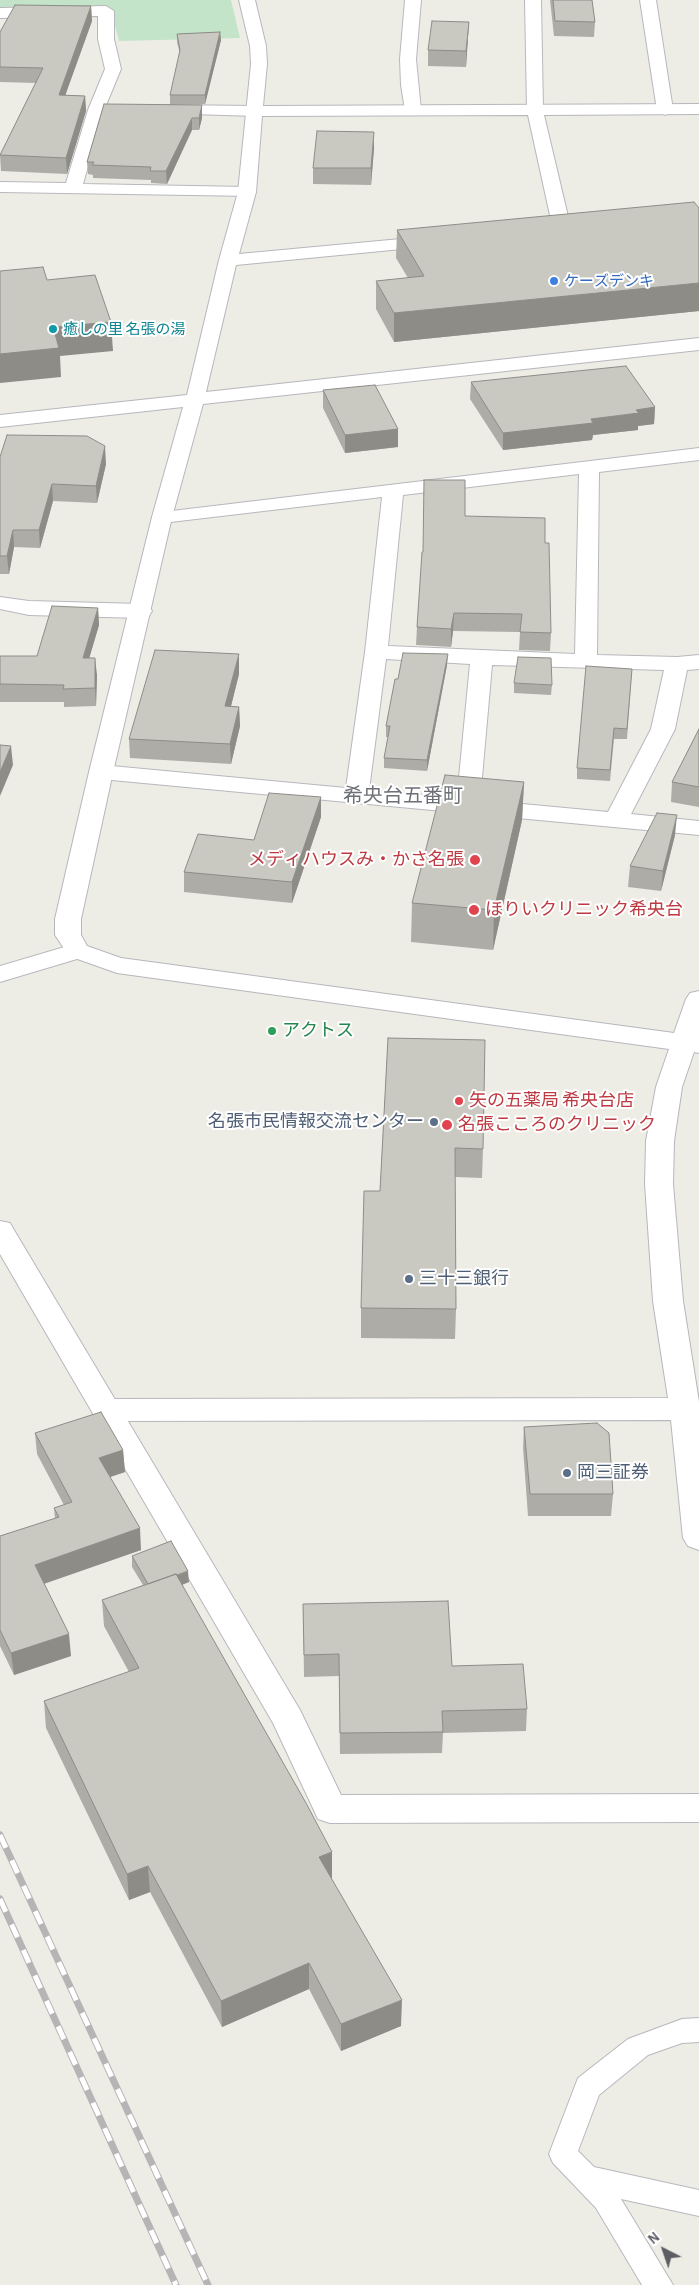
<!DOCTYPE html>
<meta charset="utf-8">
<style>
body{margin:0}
#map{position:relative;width:699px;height:2285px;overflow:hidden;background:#eeede5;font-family:"Alegreya Sans",sans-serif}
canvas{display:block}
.north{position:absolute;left:639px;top:2225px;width:50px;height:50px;-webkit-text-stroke:4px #fff;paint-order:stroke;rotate:319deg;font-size:14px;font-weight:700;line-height:20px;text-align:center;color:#5c5e64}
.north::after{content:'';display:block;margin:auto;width:18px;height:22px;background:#5c5e64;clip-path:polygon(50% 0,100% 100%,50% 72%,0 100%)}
</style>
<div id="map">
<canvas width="699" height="2285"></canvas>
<div class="north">N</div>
</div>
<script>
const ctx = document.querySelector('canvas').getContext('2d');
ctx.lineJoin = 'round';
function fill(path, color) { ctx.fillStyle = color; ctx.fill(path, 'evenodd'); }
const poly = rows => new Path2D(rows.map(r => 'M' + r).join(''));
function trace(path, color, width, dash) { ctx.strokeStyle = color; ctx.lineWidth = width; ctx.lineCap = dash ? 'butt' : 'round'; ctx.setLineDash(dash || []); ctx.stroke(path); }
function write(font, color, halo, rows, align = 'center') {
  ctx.font = font + ' "Alegreya Sans","Noto Sans JP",sans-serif'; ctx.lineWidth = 4; ctx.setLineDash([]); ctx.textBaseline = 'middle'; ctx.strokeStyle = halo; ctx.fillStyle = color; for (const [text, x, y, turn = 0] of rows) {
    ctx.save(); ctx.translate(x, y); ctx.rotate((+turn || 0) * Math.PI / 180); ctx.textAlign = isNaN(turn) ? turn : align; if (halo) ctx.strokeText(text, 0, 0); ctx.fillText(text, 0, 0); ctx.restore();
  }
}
fill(poly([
 [0,0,231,0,240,38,119,41,111,10,0,10]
]), '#c3e4c9');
const lane = poly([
 [699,2018,699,2042,682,2043,648,2055,599,2095,578,2151,594,2167,699,2190,699,2216,621,2199,673,2285,642,2285,596,2208,553,2163,549,2154,578,2078,628,2039,682,2019,699,2018]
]);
const street = poly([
 [405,0,421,0,416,59,421,110,413,115,405,110,401,85,400,59,405,0],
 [525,0,541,0,543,110,535,115,527,110,525,0],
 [640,0,656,0,673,110,665,115,657,110,640,0],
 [106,6,114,11,114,39,121,69,104,110,83,184,247,187,253,188,256,192,253,196,0,192,0,182,66,183,88,110,105,69,98,39,98,16,0,18,0,8,106,6],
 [165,105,256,106,264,111,256,116,159,113,157,110,165,105],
 [699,448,699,460,599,472,597,655,677,657,699,655,699,669,687,670,675,729,631,814,699,821,699,835,101,779,93,777,89,772,93,767,101,765,346,788,365,652,382,497,162,523,155,521,152,517,155,513,699,448],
 [579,474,575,654,388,646,403,495,579,474],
 [386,659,470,664,457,798,369,790,386,659],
 [492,665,664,670,651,729,608,812,480,800,492,665],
 [0,597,29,601,141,604,149,606,152,611,149,616,141,618,29,615,0,609,0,597],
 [78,943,87,946,91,951,87,956,0,982,0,966,78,943],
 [0,1221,10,1223,14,1230,300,1710,341,1795,699,1794,699,1822,330,1823,318,1819,273,1723,0,1254,0,1221]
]);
const secondary = poly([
 [239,0,255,0,266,46,267,64,263,106,699,104,699,114,544,115,571,229,568,233,562,234,556,233,553,229,528,115,262,116,256,192,239,254,433,236,439,237,442,241,439,245,433,246,236,265,206,392,699,338,699,350,203,404,172,517,113,772,81,919,81,935,87,946,121,958,674,1033,686,999,690,993,699,991,699,1053,694,1052,682,1087,674,1141,673,1184,683,1301,699,1402,699,1550,688,1546,683,1538,671,1420,107,1421,96,1418,92,1410,96,1402,107,1399,668,1398,653,1301,645,1184,646,1141,656,1087,669,1049,117,973,69,956,55,935,55,919,89,772,152,517,183,407,0,427,0,415,187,395,219,260,238,192,251,64,250,46,239,0]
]);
trace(lane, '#b7b8be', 2);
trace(street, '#b7b8be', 2);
trace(secondary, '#b6b7bd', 2);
fill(lane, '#fff');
fill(street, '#fff');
fill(secondary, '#fff');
const rail = poly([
 [0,1835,208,2285],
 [0,1899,176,2285]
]);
trace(rail, '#b5b5b6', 7);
trace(rail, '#fff', 5, [14]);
fill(poly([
 [550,0,592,0,595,22,594,37,554,36],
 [91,6,92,21,65,95,85,96,86,111,67,174,1,171,0,155,36,83,0,82,0,32],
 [469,22,466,67,428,66,428,50],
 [220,32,221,40,205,104,170,104,170,95,180,54,177,42,177,34],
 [104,104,202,118,199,130,192,130,167,184,151,183,151,180,93,178,93,175,88,174,87,162],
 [374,148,371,185,313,184,313,168],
 [699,208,699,311,394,342,376,309,376,281,408,278,396,258,397,230],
 [471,382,655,407,654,424,638,426,638,430,593,435,592,440,503,450,470,399],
 [323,390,398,429,398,447,345,453,323,408],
 [0,457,106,464,97,503,53,501,40,548,14,547,9,574,0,574],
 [465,516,545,543,551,633,550,651,519,650,520,632,453,631,451,647,416,645,417,627,423,552],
 [98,608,99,625,89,658,97,675,96,706,64,707,64,702,0,702,0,656,37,656],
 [447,665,427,771,384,768,384,758,388,737,386,737,386,726,398,679],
 [632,669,627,739,614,739,610,781,577,779,577,768],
 [239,674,231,706,239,707,240,726,231,764,130,758,129,739],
 [514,683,552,685,551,695,514,693],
 [699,729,699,807,671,802,672,782],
 [524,782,522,820,493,950,411,942,412,903],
 [321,797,321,817,292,903,184,892,184,872,254,840],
 [675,835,661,891,628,887,630,866],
 [388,1038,483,1149,482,1178,455,1177,456,1309,455,1339,361,1338,361,1308,380,1191],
 [524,1427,613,1494,611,1516,528,1516,523,1448],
 [35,1433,123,1450,125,1472,110,1477,141,1550,44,1584,71,1656,14,1675,0,1646,0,1536,55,1519,54,1508,64,1505,37,1454],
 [132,1556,189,1582,182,1585,332,1852,331,1879,401,2026,341,2051,309,1989,222,2027,150,1892,129,1900,46,1728,44,1701,129,1672,104,1626,102,1600,143,1585,132,1567],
 [303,1604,452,1666,527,1709,526,1731,443,1733,442,1753,340,1754,339,1676,304,1677]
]), '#adaca6');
fill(poly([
 [91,6,92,21,60,110,59,95],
 [469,22,466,67,466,51],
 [220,32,221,40,205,104,205,95],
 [85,96,86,111,67,174,66,158],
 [202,105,202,118,199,130,199,118],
 [192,118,192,130,167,184,166,171],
 [374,132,374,148,371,185,371,168],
 [699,283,699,311,394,342,394,313],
 [111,322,113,351,60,356,61,377,0,383,0,354,53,327],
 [655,407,654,424,638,426,638,430,593,435,592,440,503,450,503,433,591,419,636,410],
 [398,429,398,447,345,453,345,435],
 [105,446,106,464,97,503,96,486],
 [52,484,53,501,40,548,39,530],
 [13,530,14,547,9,574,7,556],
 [98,608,99,625,84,676,83,658],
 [454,613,453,631,451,647,451,629],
 [239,654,239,674,226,726,225,706],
 [448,654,447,665,427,771,427,760],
 [95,658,97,675,96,706,95,688],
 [239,707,240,726,231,764,230,744],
 [11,746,13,765,0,796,0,772],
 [524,782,522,820,493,950,494,910],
 [321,797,321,817,292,903,292,882],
 [677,815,675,835,661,891,663,871],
 [123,1450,125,1472,101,1480,99,1458],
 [140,1528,141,1550,37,1586,35,1565],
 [188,1571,189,1582,150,1597,150,1586],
 [69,1634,71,1656,14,1675,11,1653],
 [332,1852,332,1878,319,1883,319,1857],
 [148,1866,150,1892,129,1900,127,1874],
 [309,1963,309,1989,222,2027,221,2001],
 [402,2000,401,2026,341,2051,341,2024]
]), '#8d8c87');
const building = poly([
 [553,0,592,0,595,22,555,21,553,0],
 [15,5,91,6,59,95,85,96,66,158,0,155,43,68,0,67,0,32,15,5],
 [432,21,469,22,466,51,428,50,432,21],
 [220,32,205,95,170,95,180,50,177,34,220,32],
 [104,104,202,105,199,118,192,118,166,171,150,171,151,167,92,165,94,162,87,162,104,104],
 [317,131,374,132,371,168,313,168,317,131],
 [694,202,699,208,699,283,394,313,376,281,424,276,397,230,694,202],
 [43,267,47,280,95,275,111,322,53,327,59,348,0,354,0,271,43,267],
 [626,366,655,407,636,410,639,413,591,419,593,423,503,433,471,382,626,366],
 [375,385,398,429,345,435,323,390,375,385],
 [7,435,87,436,105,446,96,486,52,484,39,530,13,530,7,556,0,556,0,457,7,435],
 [424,480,465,480,465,516,545,518,545,543,549,543,551,633,520,632,522,614,454,613,451,629,417,627,422,552,423,552,424,480],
 [52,606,98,608,83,658,95,658,95,688,63,689,64,685,0,684,0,656,37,656,52,606],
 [155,650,239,654,225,706,239,707,230,744,129,739,155,650],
 [403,653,448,654,427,760,384,758,390,726,386,726,395,679,398,679,403,653],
 [518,657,551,658,552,685,514,683,518,657],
 [586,666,632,669,627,729,614,728,610,770,577,768,586,666],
 [699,729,699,787,672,782,699,729],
 [0,745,11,746,0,772,0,745],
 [445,775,524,782,494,910,412,903,445,775],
 [269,793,321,797,292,882,184,872,198,834,254,840,269,793],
 [657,813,677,815,663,871,630,866,657,813],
 [388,1038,485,1040,483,1149,455,1148,456,1309,361,1308,364,1191,380,1191,388,1038],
 [101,1412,123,1450,99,1458,140,1528,35,1565,69,1634,11,1653,0,1630,0,1536,59,1517,54,1508,72,1502,35,1433,101,1412],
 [597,1423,609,1433,613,1494,530,1494,524,1427,597,1423],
 [171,1541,188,1571,177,1575,176,1574,148,1584,132,1556,171,1541],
 [176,1574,306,1803,332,1852,319,1857,402,2000,341,2024,309,1963,221,2001,148,1866,127,1874,44,1701,139,1668,102,1600,176,1574],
 [448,1601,452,1666,523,1664,527,1709,442,1711,443,1732,340,1733,339,1654,304,1655,303,1604,448,1601]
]);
fill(building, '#c9c8c1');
trace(building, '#8d8c87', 1);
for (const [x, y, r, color] of [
 [554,281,5,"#3f7fe0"],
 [53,329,5,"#0f9aa8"],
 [475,860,6,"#e0444e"],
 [474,910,6,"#e0444e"],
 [272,1031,5,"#2e9e5b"],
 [459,1101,5,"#e0444e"],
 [434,1122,5,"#5c6f8a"],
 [447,1125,6,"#e0444e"],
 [409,1279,5,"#5c6f8a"],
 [567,1473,5,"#5c6f8a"]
]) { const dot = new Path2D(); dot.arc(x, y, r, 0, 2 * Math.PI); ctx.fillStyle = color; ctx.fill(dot); trace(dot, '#fff', 2); }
write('15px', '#366cbe', '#fff', [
 ["ケーズデンキ",564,281]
], 'left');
write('15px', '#0d838f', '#fff', [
 ["癒しの里 名張の湯",63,329]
], 'left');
write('18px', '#be3a42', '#fff', [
 ["メディハウスみ・かさ名張",464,860,"right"],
 ["ほりいクリニック希央台",485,910],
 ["矢の五薬局 希央台店",469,1101],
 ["名張こころのクリニック",458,1125]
], 'left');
write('18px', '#27864d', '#fff', [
 ["アクトス",282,1031]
], 'left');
write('18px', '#4e5e75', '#fff', [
 ["名張市民情報交流センター",424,1122,"right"],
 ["三十三銀行",419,1279],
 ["岡三証券",577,1473]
], 'left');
write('20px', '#6d7076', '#fff', [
 ["希央台五番町",403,796]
]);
</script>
